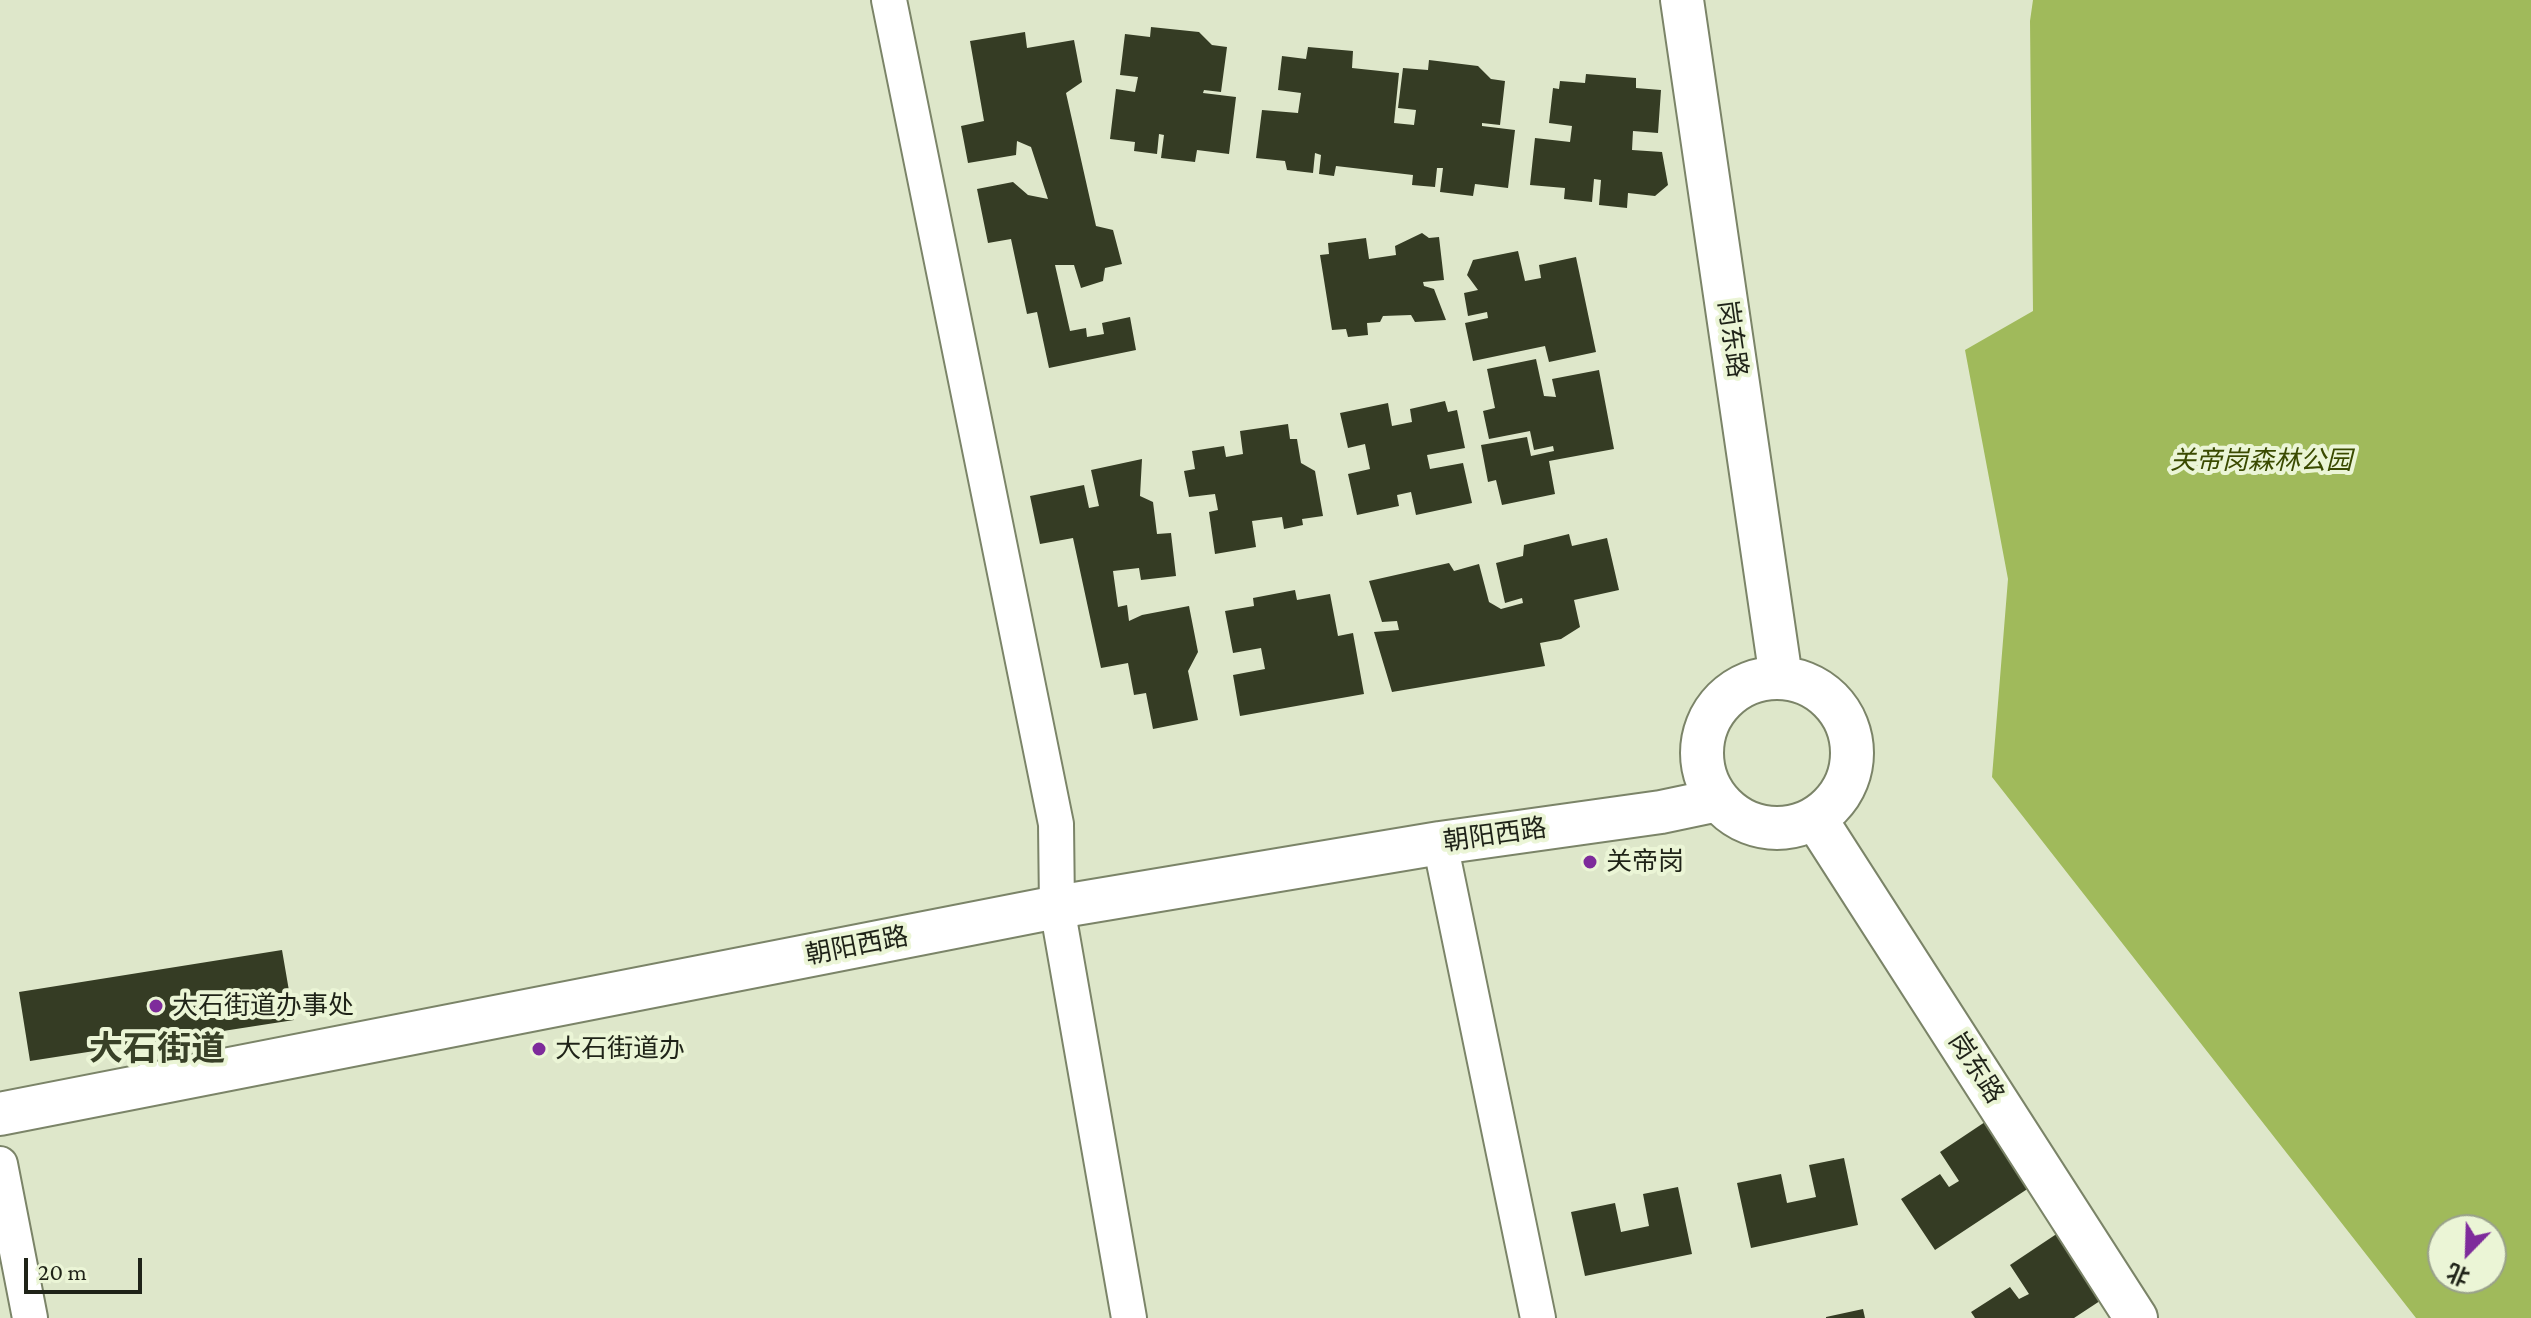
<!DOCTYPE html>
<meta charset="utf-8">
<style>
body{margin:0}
#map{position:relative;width:2531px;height:1318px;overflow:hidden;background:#dee7ca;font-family:"Crimson Pro","Noto Sans SC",serif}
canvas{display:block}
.north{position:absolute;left:2427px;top:1214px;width:80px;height:80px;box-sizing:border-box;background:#ebf5d6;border:2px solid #99a18a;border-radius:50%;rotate:203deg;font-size:22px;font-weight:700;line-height:32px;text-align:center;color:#1f2318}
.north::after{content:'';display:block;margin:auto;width:28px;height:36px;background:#7e2b9b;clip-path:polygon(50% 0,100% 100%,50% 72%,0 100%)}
.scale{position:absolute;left:24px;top:1258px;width:118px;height:36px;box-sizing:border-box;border:4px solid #1f2318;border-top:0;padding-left:10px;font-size:24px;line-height:28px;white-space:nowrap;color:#1f2318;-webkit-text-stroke:6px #ebf5d6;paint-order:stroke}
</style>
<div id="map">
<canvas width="2531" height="1318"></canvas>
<div class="north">北</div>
<div class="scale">20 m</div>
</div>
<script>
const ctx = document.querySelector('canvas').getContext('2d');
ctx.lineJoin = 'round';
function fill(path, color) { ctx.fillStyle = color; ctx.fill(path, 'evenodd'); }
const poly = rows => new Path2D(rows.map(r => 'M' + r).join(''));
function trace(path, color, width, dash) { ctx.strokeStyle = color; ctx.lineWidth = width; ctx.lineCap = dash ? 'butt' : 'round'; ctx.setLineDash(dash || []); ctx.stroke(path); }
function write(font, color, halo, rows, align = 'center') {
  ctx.font = font + ' "Crimson Pro","Noto Sans SC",serif'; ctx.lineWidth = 8; ctx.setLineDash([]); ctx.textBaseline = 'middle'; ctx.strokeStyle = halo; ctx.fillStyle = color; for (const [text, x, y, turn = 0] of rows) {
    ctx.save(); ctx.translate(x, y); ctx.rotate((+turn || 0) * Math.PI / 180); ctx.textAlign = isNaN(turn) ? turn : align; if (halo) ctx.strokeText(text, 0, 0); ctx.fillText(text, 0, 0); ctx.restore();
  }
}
fill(poly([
 [2033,0,2531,0,2531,1318,2416,1318,1992,777,2008,579,1965,350,2033,311,2030,21],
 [2491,1230,2491,1278,2443,1278,2443,1230]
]), '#a0ba5b');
fill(poly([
 [1151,27,1199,32,1212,45,1227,47,1221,92,1204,90,1203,93,1236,97,1229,154,1197,150,1195,162,1161,158,1164,135,1159,134,1157,154,1134,151,1135,142,1110,139,1116,89,1135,92,1138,77,1120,75,1125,34,1150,37],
 [1025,32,1027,48,1074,40,1082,82,1066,93,1096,226,1113,230,1122,264,1105,268,1103,281,1081,288,1074,265,1055,265,1070,331,1086,328,1087,337,1104,334,1102,323,1130,317,1136,350,1049,368,1037,312,1027,314,1011,239,988,243,977,189,1013,182,1028,195,1048,199,1031,147,1017,141,1016,155,968,163,961,126,984,121,970,41],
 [1308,47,1353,51,1352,68,1399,73,1394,123,1414,125,1416,110,1398,108,1403,68,1428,70,1429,60,1478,66,1491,79,1505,81,1500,125,1482,123,1482,126,1515,130,1508,188,1475,184,1473,196,1440,192,1443,168,1437,168,1435,187,1412,185,1413,175,1336,166,1334,176,1319,174,1321,155,1315,153,1313,173,1287,170,1285,161,1256,158,1262,110,1298,113,1301,93,1278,90,1282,56,1306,59],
 [1586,74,1636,78,1636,88,1661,90,1658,133,1633,131,1632,150,1662,152,1668,185,1655,196,1628,193,1627,208,1599,205,1601,180,1594,179,1592,202,1564,199,1565,188,1530,185,1535,138,1570,142,1572,126,1549,123,1553,88,1559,89,1560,81,1585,83],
 [1422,233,1429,238,1439,237,1444,280,1423,282,1424,286,1434,289,1446,320,1415,322,1411,315,1383,316,1380,322,1367,323,1368,335,1348,337,1346,329,1332,330,1320,255,1329,254,1328,243,1366,238,1369,259,1396,255,1395,246],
 [1518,251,1525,281,1541,278,1539,265,1576,257,1596,352,1549,362,1545,346,1473,361,1465,323,1488,318,1487,312,1468,316,1464,293,1478,290,1467,275,1473,260],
 [1536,359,1544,396,1556,397,1552,379,1599,370,1614,449,1549,461,1555,494,1502,505,1496,480,1488,482,1481,445,1527,437,1531,456,1554,451,1553,446,1534,450,1530,431,1489,439,1483,411,1495,408,1487,369],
 [1445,401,1448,412,1457,410,1465,448,1427,455,1430,469,1463,463,1472,503,1416,515,1411,492,1397,495,1399,506,1357,515,1348,474,1370,469,1365,444,1348,448,1340,413,1388,403,1392,426,1412,422,1410,409],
 [1288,424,1290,439,1297,439,1301,463,1315,471,1323,516,1302,519,1303,525,1284,529,1282,517,1252,521,1256,547,1215,554,1209,512,1218,510,1215,494,1189,497,1184,471,1195,469,1192,451,1224,446,1226,457,1243,454,1240,431],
 [1142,459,1140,496,1153,502,1157,534,1171,533,1176,576,1141,580,1139,568,1113,571,1118,607,1127,605,1129,621,1142,615,1189,606,1198,652,1188,671,1198,720,1153,729,1146,693,1134,695,1128,663,1101,668,1073,538,1040,544,1030,496,1084,485,1089,508,1099,506,1091,470],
 [1569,534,1572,546,1607,538,1619,590,1574,600,1580,627,1561,639,1540,643,1545,666,1392,692,1374,632,1399,630,1397,621,1382,622,1369,581,1449,563,1454,571,1479,564,1489,602,1501,609,1523,603,1522,598,1505,603,1496,563,1523,556,1524,545],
 [1295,590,1297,600,1330,594,1338,636,1353,633,1364,694,1240,716,1233,675,1265,669,1261,648,1233,653,1225,611,1254,606,1253,598],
 [282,950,294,1020,30,1061,19,992],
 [1994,1116,2038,1182,1935,1250,1901,1199,1940,1174,1949,1187,1959,1181,1940,1152],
 [1844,1158,1858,1225,1751,1248,1737,1183,1781,1174,1787,1203,1816,1197,1809,1165],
 [1678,1187,1692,1254,1585,1276,1571,1212,1615,1203,1621,1232,1649,1226,1643,1194],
 [2064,1229,2109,1295,2074,1318,1975,1318,1971,1312,2010,1287,2019,1299,2029,1294,2010,1265],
 [1863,1309,1865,1318,1826,1318,1826,1317]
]), '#353c24');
const minor = poly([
 [889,0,1056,824,1057,907,1129,1318],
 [1440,843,1538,1318],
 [0,1164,30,1318]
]);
const tertiary = poly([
 [1682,0,1781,678],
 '1702 753a75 75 0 1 1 150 0a75 75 0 1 1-150 0Z',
 [1815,818,2136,1318],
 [0,1114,1057,907,1440,843,1661,812,1718,800]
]);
trace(minor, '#7b8468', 38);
trace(tertiary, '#7b8468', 46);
trace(minor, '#fff', 34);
trace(tertiary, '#fff', 42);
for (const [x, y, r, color] of [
 [1590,862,8,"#7e2b9b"],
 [156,1006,8,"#7e2b9b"],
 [539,1049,8,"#7e2b9b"]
]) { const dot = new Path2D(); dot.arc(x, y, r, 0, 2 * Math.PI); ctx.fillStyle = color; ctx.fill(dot); trace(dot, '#ebf5d6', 3); }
write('26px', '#1f2318', '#ebf5d6', [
 ["岗东路",1732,339,82],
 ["朝阳西路",1495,835,-8],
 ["朝阳西路",857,946,-11],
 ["岗东路",1976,1068,57]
]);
write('italic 26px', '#3a4a00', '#ebf5d6', [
 ["关帝岗森林公园",2261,461]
]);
write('26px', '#1f2318', '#ebf5d6', [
 ["关帝岗",1606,862],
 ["大石街道办事处",172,1006],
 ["大石街道办",555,1049]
], 'left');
write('bold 34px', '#384027', '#ebf5d6', [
 ["大石街道",157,1050]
]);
</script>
